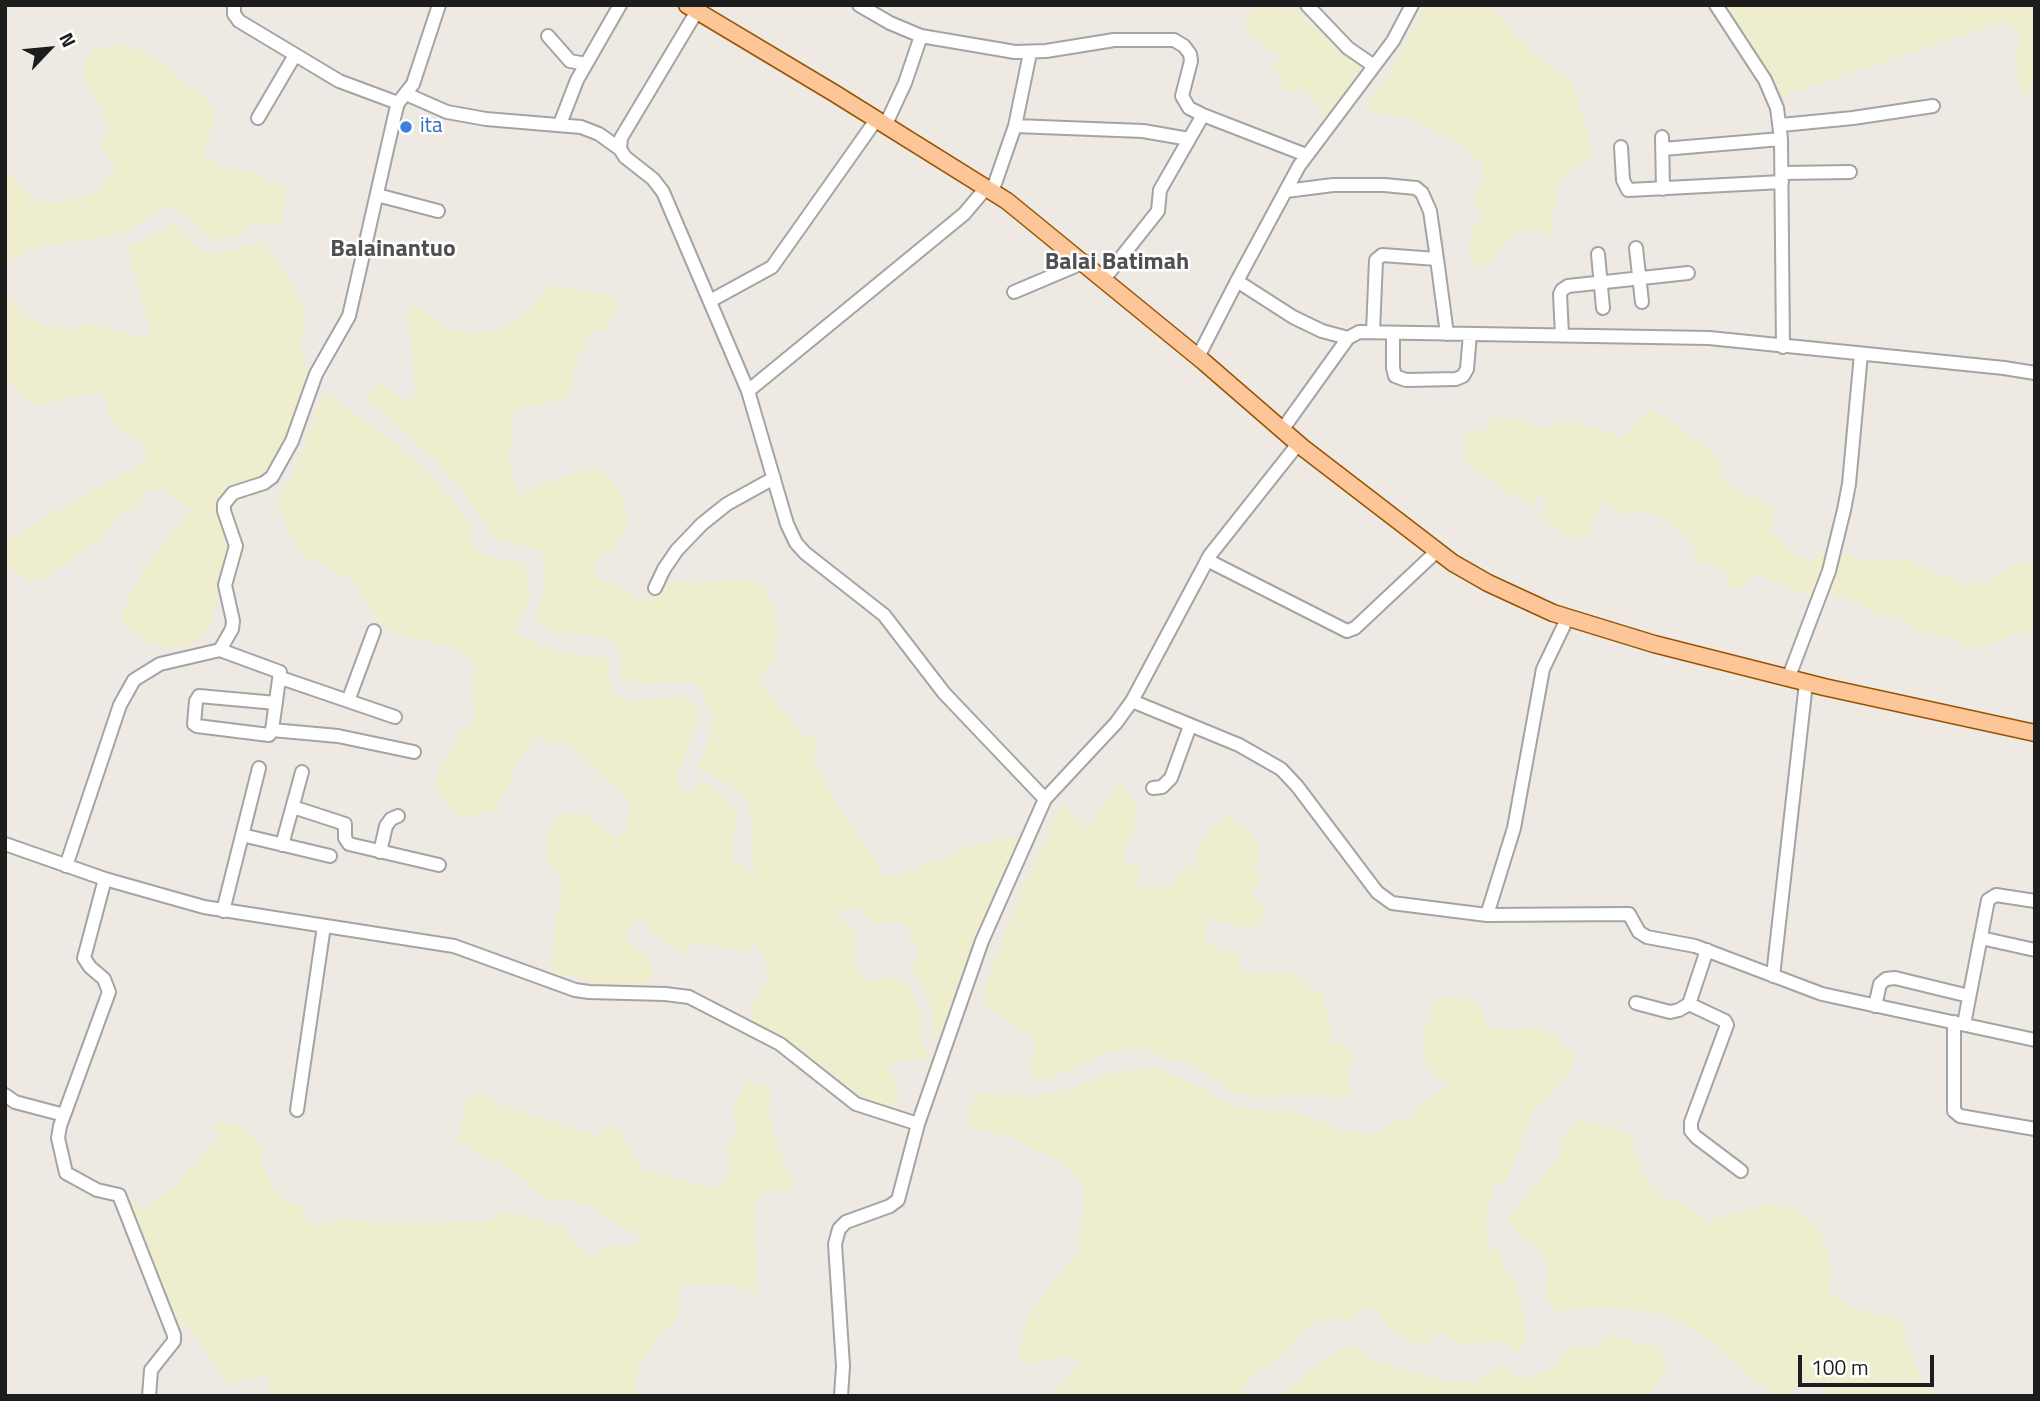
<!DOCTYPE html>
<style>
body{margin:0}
#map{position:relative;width:2040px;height:1401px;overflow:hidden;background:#eee9e2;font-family:"Titillium Web",sans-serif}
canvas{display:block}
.frame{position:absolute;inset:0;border:7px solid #1d1d1d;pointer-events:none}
.north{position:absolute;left:14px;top:14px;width:70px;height:70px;-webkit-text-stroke:5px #fff;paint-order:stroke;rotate:64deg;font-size:19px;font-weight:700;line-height:28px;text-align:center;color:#1d1d1d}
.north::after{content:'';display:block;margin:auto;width:24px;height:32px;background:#1d1d1d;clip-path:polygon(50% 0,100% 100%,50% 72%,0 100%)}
.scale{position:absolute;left:1798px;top:1355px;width:136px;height:32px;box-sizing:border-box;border:4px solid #1d1d1d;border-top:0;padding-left:9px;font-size:21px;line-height:24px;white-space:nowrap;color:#1d1d1d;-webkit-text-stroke:5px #fff;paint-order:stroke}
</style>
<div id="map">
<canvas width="2040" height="1401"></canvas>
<div class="frame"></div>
<div class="north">N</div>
<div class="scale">100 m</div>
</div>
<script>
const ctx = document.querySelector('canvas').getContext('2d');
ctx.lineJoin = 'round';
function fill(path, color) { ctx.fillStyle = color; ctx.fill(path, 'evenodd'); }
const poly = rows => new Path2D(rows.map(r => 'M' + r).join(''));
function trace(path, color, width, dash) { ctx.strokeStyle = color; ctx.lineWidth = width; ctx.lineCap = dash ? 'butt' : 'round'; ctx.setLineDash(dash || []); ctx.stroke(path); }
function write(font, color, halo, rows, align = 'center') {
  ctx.font = font + ' "Titillium Web",sans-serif'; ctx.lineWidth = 5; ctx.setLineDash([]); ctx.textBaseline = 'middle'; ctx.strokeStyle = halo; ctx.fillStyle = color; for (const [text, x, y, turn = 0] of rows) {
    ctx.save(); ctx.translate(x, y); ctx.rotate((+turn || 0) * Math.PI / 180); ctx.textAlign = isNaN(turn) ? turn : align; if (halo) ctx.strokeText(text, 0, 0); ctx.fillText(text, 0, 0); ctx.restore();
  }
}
fill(poly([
 [1255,5,1271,5,1300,13,1318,28,1342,52,1374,66,1331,122,1305,89,1292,91,1281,88,1283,76,1274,70,1280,54,1267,48,1244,28],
 [1426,5,1489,5,1530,50,1572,83,1593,152,1592,156,1574,167,1553,188,1557,196,1556,209,1552,213,1551,240,1543,231,1525,231,1512,237,1490,262,1476,267,1470,254,1470,235,1484,213,1477,207,1473,198,1479,189,1484,174,1483,165,1454,140,1406,116,1386,115,1365,108,1388,75],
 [1715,5,2035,5,2035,89,2025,95,2014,77,2020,70,2016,62,2019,35,2011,24,1999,23,1774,99],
 [127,43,162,63,189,86,207,97,215,117,204,156,223,167,257,174,286,189,281,224,249,224,236,236,212,240,174,206,150,215,122,234,42,246,5,263,5,167,32,199,49,203,86,197,97,192,106,178,117,171,104,153,100,143,111,132,82,69,85,59,95,49,116,47],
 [174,223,202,253,219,254,263,242,295,290,305,312,301,351,311,382,308,397,268,481,256,495,236,503,227,512,224,530,230,549,214,614,207,630,191,644,170,649,146,642,120,618,144,567,161,549,183,518,192,510,164,489,143,492,141,506,120,515,96,543,43,580,30,581,20,574,5,569,5,540,111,481,139,464,147,455,145,443,117,429,109,413,106,398,95,394,78,394,43,406,30,401,18,392,5,376,5,294,30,319,49,327,69,329,94,323,143,338,151,330,132,267,128,248],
 [556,285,620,298,603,333,591,330,585,345,591,347,580,351,567,398,514,411,509,461,519,493,588,469,601,467,620,492,628,523,618,544,593,565,594,576,647,602,655,588,669,580,693,584,745,579,763,586,771,602,778,629,775,657,757,679,804,737,818,738,812,757,841,810,871,852,883,875,896,877,919,866,944,858,966,847,1010,837,1027,839,948,1038,932,1035,932,1008,921,981,910,969,920,955,911,940,908,925,892,921,873,924,862,909,842,909,833,922,847,920,857,933,853,961,866,981,891,977,908,983,921,1010,920,1035,926,1052,941,1058,905,1059,894,1063,891,1072,900,1089,887,1115,856,1104,758,1032,752,1021,751,1006,767,979,766,960,755,944,743,952,700,943,687,947,689,955,659,938,641,919,631,923,624,936,645,955,654,973,638,993,606,993,593,982,580,977,554,973,551,961,556,918,562,902,561,881,546,856,547,836,559,815,582,813,617,840,629,825,630,802,567,742,546,743,538,734,522,755,496,809,472,817,455,814,435,791,435,779,460,731,475,721,472,685,477,663,467,655,447,645,418,640,392,631,375,620,353,580,302,555,291,538,276,498,291,479,324,391,387,436,420,464,458,507,474,529,468,534,478,551,497,559,524,562,529,580,530,598,515,633,555,651,608,659,612,691,630,702,680,696,694,702,699,720,675,781,690,794,700,782,709,783,732,804,738,817,732,838,732,858,755,874,751,847,753,826,748,803,736,787,698,769,710,737,713,717,701,687,686,682,641,684,620,678,622,663,616,643,593,635,558,633,536,621,545,583,541,551,497,539,457,485,432,457,363,395,382,383,403,401,416,395,410,328,407,317,414,305,455,331,477,334,505,327,531,308,542,292],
 [1649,410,1670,419,1726,464,1719,475,1734,491,1770,503,1773,510,1772,533,1796,555,1815,561,1820,549,1833,554,1818,599,1760,575,1752,574,1740,589,1731,589,1724,577,1726,569,1697,561,1691,542,1670,521,1651,513,1629,513,1625,517,1603,502,1590,526,1594,532,1569,538,1541,519,1539,516,1548,504,1544,496,1536,497,1537,501,1532,506,1525,499,1506,493,1489,477,1474,470,1462,456,1467,435,1475,429,1488,432,1490,417,1519,420,1543,430,1560,421,1579,423,1623,438],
 [1844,553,1869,561,1908,559,1929,571,1966,585,1982,583,2017,564,2035,559,2035,633,2019,633,1984,646,1966,649,1957,639,1919,631,1903,618,1880,616,1842,595,1829,598],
 [1121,783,1139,811,1122,858,1141,869,1138,887,1170,887,1184,865,1193,870,1204,838,1227,812,1261,844,1255,871,1263,874,1252,896,1266,907,1260,922,1248,929,1209,918,1203,937,1219,951,1240,955,1240,970,1258,973,1296,973,1308,987,1321,993,1332,1027,1329,1042,1341,1043,1355,1059,1346,1068,1351,1089,1347,1097,1286,1094,1262,1099,1231,1092,1216,1078,1185,1063,1137,1047,1102,1053,1082,1066,1044,1080,1036,1079,1029,1071,1036,1040,986,1006,984,991,1024,882,1064,802,1085,830],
 [1446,997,1468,998,1480,1009,1489,1028,1511,1031,1530,1027,1545,1030,1559,1039,1576,1057,1570,1071,1554,1092,1536,1106,1506,1182,1495,1183,1485,1215,1490,1248,1500,1252,1503,1269,1514,1275,1523,1311,1527,1340,1514,1354,1506,1343,1483,1341,1473,1345,1458,1345,1446,1334,1434,1334,1431,1343,1416,1344,1405,1336,1389,1328,1379,1313,1372,1308,1358,1311,1354,1320,1342,1318,1318,1320,1299,1333,1287,1351,1249,1380,1241,1396,1049,1396,1065,1381,1077,1363,1071,1355,1025,1364,1018,1350,1029,1315,1077,1251,1085,1201,1082,1185,1065,1165,1011,1137,973,1128,968,1117,976,1093,1035,1097,1080,1086,1101,1076,1128,1070,1158,1068,1201,1088,1225,1103,1260,1110,1295,1112,1328,1124,1339,1135,1350,1129,1364,1135,1381,1132,1392,1122,1409,1119,1422,1104,1447,1086,1426,1066,1423,1032,1432,1018,1434,1003],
 [747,1082,770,1086,769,1119,781,1155,795,1186,768,1192,754,1199,757,1283,760,1294,731,1284,682,1284,676,1322,657,1339,639,1366,635,1381,638,1393,654,1396,268,1396,269,1383,266,1375,229,1384,205,1349,185,1324,174,1341,119,1195,143,1208,171,1190,220,1136,214,1123,239,1125,260,1145,262,1164,273,1187,288,1204,299,1203,309,1222,331,1224,347,1218,380,1223,485,1222,507,1211,562,1227,589,1255,607,1246,640,1246,637,1233,621,1227,591,1206,561,1199,551,1200,539,1195,523,1178,507,1167,459,1144,464,1103,480,1094,501,1105,599,1137,609,1126,621,1132,641,1168,713,1189,721,1183,729,1172,732,1158,726,1155,727,1144,737,1130,733,1109],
 [1580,1119,1630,1134,1638,1160,1656,1194,1684,1204,1709,1221,1771,1203,1796,1210,1819,1229,1831,1265,1829,1294,1859,1310,1898,1318,1924,1386,1938,1396,1835,1396,1803,1376,1788,1396,1773,1396,1711,1341,1672,1318,1649,1311,1609,1308,1578,1308,1558,1313,1545,1295,1549,1265,1537,1249,1506,1220,1559,1158,1562,1139],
 [1610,1334,1645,1345,1660,1346,1668,1364,1649,1396,1278,1396,1333,1354,1349,1345,1378,1362,1451,1383,1474,1381,1503,1367,1522,1380,1551,1369,1571,1347,1597,1347]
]), '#eeedcd');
const minor = poly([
 [234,5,234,14,239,21,339,81,398,103],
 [859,5,890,23,921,36,1015,52,1046,51,1114,40,1174,40,1184,46,1190,54,1191,61,1182,96,1189,108,1203,115,1306,155],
 [1307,5,1348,48,1374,66],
 [1716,5,1765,80,1777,108,1781,139,1783,347],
 [697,11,621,138,620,149,625,157,653,179,663,192,748,391,787,524,796,543,805,553,884,615,944,693,1045,799],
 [548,36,570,61,586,64],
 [406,94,447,112,486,119,581,127,599,134,620,149],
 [258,118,295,55],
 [560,124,577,80,620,5],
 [1781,125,1853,118,1933,106],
 [885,126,905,83,921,36],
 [1015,126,1143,131,1189,139],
 [1662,137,1663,189],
 [1621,147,1623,180,1628,190,1782,182],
 [1663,149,1781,139],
 [1782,173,1850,172],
 [1286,191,1333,185,1384,185,1416,188,1422,193,1430,211,1437,259],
 [992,192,1015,126,1030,53],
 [377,195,438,211],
 [1636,248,1642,302],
 [1598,254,1603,308],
 [1104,279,1158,211,1160,190,1203,115],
 [1237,281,1293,317,1322,331,1348,338],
 [1014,292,1085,262],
 [710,301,772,267,876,120],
 [1373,332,1376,260,1382,255,1437,259,1447,334],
 [1393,333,1393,368,1395,376,1406,380,1456,379,1463,376,1467,369,1470,334],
 [1562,335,1560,294,1562,290,1568,286,1688,273],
 [1198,357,1237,281,1299,166,1393,41,1412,5],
 [748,391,964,214,986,188],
 [1282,430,1348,338,1359,332,1709,338,2004,368,2035,373],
 [1207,560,1347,631,1355,628,1437,551],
 [655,588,664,569,677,550,702,524,727,504,774,478],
 [220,650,280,672,272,730],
 [281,678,395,717],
 [1788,679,1829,571,1844,510,1849,484,1861,354],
 [348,701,374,631],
 [1132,701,1239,745,1281,769,1297,786,1377,892,1392,903,1487,915,1629,914,1639,932,1647,937,1695,946,1822,994,2035,1040],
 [276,703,199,696,196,701,194,724,197,726,269,735,272,730,338,736,414,752],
 [1153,788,1162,787,1171,778,1190,726],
 [293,807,345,824,345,838,349,844,439,865],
 [242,835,330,856],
 [5,844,105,879,204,907,454,946,575,990,589,992,665,994,689,997,780,1044,856,1104,918,1124],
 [282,845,302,772],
 [380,852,386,826,391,819,398,816],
 [66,866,120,705,134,680,160,664,220,650,232,629,233,621,225,585,236,546,224,511,224,504,233,493,264,483,272,477,292,441,316,374,349,316,396,110,398,103,413,84,439,5],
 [105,879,84,958,90,967,104,979,109,992,60,1126,58,1138,66,1173,97,1190,119,1195,174,1335,174,1341,151,1370,149,1396],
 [223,911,259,768],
 [1487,915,1514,828,1543,669,1568,617],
 [1981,938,2035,950],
 [1707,950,1689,1004,1725,1021,1727,1025,1691,1122,1691,1131,1696,1137,1741,1171],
 [1773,976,1806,683],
 [1636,1003,1670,1012,1679,1010,1689,1004],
 [1875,1006,1880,984,1886,979,1895,978,1969,996],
 [1954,1022,1954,1111,1960,1116,2035,1129],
 [1964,1024,1988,900,1996,895,2035,901],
 [5,1095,15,1102,64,1115],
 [297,1110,324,926],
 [841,1396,843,1366,835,1244,839,1229,846,1222,890,1206,898,1200,918,1124,982,941,1045,799,1116,723,1132,701,1210,555,1298,444]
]);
const major = poly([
 [687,5,834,93,1007,201,1204,362,1302,447,1453,563,1488,583,1553,613,1654,644,1824,687,2035,733]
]);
trace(minor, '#a4a4a4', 16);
trace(major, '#965300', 19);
trace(minor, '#fff', 12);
trace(major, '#fdc698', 16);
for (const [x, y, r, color] of [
 [406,127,7,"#3f7fe0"]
]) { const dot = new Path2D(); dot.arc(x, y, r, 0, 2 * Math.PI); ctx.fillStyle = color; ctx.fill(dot); trace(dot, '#fff', 2.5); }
write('21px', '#366cbe', '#fff', [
 ["ita",420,127]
], 'left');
write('bold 24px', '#505050', '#fff', [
 ["Balainantuo",393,250],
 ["Balai Batimah",1117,263]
]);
</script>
